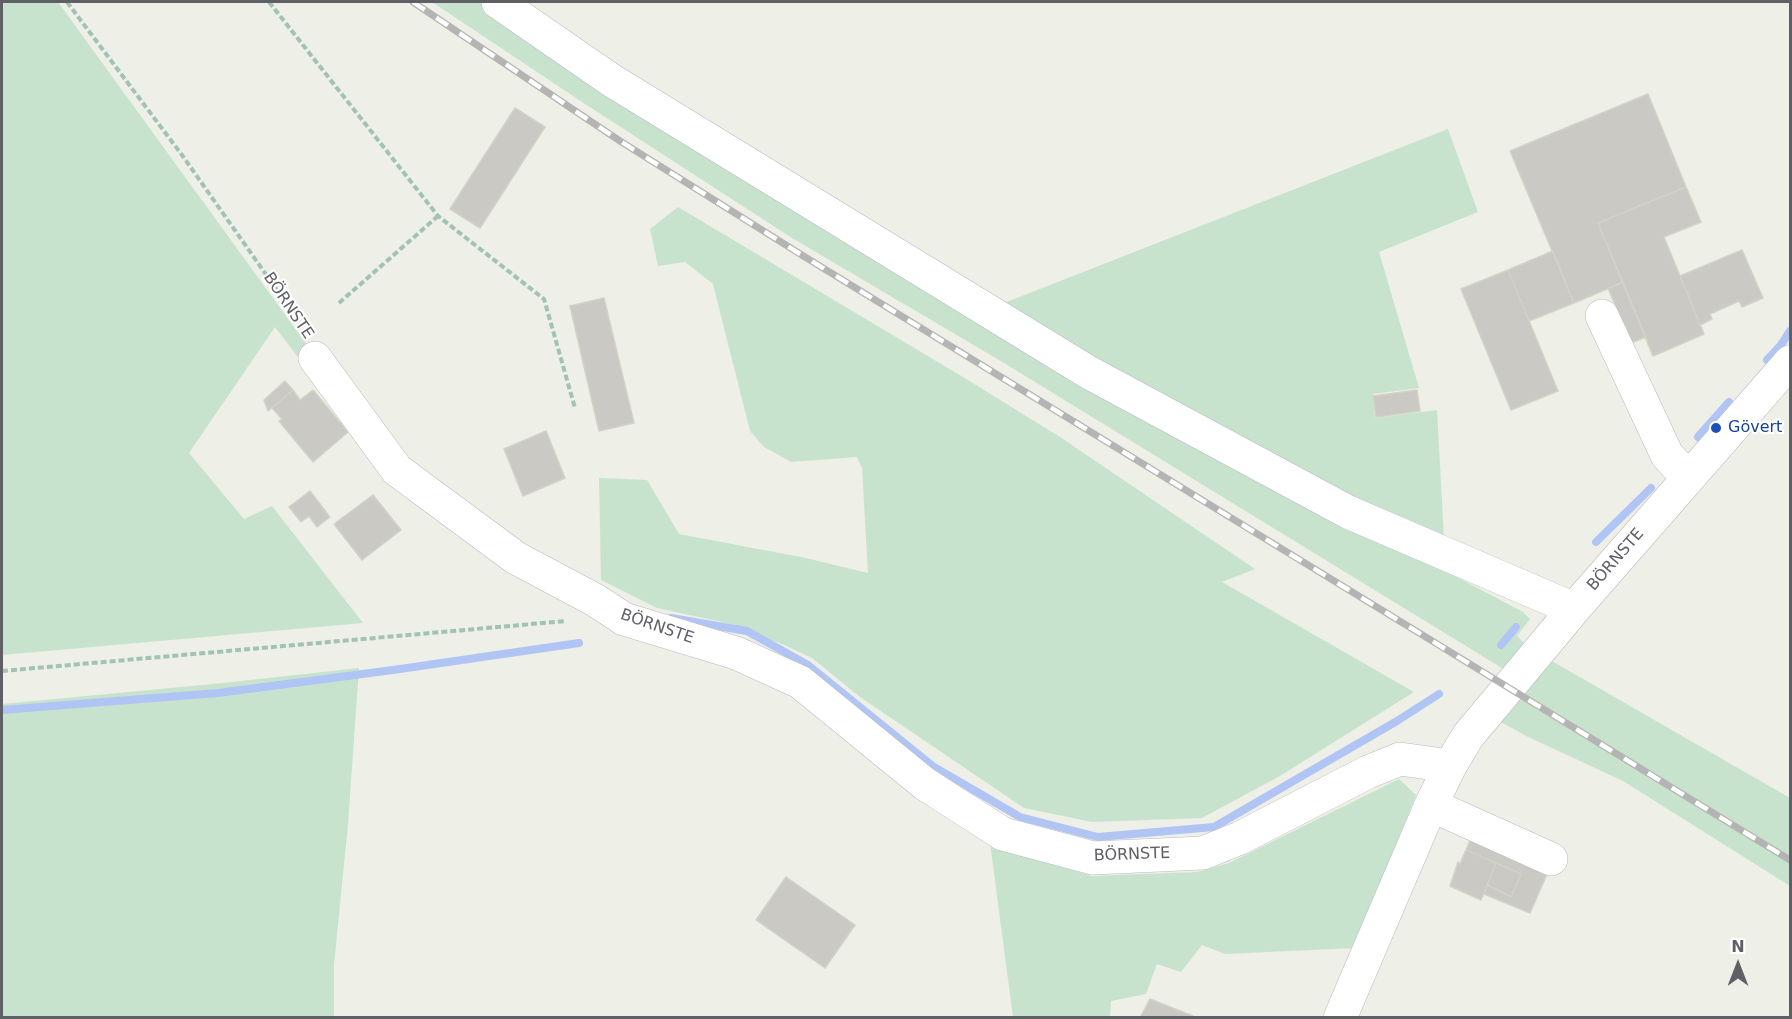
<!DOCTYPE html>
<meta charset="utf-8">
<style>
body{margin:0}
#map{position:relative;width:1792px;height:1019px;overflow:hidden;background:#eeefe7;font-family:"DejaVu Sans",sans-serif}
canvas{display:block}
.frame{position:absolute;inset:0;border:3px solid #5e6065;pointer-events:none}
.north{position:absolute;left:1708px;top:935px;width:60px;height:60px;-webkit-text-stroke:4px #fff;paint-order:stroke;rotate:0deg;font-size:16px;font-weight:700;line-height:24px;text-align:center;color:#5e6065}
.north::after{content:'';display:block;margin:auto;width:21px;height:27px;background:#5e6065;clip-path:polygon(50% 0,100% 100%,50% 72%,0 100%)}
</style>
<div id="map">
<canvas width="1792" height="1019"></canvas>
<div class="frame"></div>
<div class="north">N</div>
</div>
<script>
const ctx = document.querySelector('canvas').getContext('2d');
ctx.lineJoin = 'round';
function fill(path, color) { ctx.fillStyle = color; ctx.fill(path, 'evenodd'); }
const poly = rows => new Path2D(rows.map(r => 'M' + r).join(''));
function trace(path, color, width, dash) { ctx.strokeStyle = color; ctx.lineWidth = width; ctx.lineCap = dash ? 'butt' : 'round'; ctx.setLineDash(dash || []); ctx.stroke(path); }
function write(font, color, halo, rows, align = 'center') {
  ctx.font = font + ' "DejaVu Sans",sans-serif'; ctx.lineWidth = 4.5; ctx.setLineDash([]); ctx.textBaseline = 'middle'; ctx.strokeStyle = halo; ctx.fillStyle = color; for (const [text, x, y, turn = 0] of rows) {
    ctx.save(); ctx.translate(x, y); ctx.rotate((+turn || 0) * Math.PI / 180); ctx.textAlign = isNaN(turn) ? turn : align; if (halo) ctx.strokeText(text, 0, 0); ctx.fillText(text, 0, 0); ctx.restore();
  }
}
fill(poly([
 [2,2,58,2,310,349,304,365,275,327,189,453,244,519,272,506,363,623,2,655],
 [432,2,482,2,1400,547,1523,612,1530,619,1517,636,1530,649,1510,673,999,360,792,238,582,102],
 [1448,129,1478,212,1379,252,1419,388,1373,394,1375,418,1437,410,1444,540,1369,508,999,305],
 [678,207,963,377,1060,437,1255,569,1222,582,1414,692,1280,776,1202,818,1092,822,1024,808,860,697,812,658,782,644,722,622,657,608,601,580,599,478,647,480,679,534,806,558,868,573,862,468,857,457,791,462,764,447,750,431,713,284,685,262,658,266,650,229],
 [1538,653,1790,798,1790,886,1623,781,1526,736,1501,722],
 [359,668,348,824,334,965,334,1017,2,1017,2,704,223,683],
 [1399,779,1416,795,1355,948,1225,954,1202,945,1181,972,1157,964,1146,994,1111,1001,1110,1017,1013,1017,990,843,1002,850,1092,876,1197,872,1229,863]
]), '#c7e3ce');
trace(poly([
 [1767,360,1781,345,1790,331],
 [1698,437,1729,402],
 [1596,542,1651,488],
 [671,618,747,631,808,665,934,767,1020,817,1098,837,1214,827,1397,721,1439,694],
 [1501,645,1516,627],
 [2,710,218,693,393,670,579,643]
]), '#b1c5f5', 8);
const building = poly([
 [1648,94,1686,187,1598,223,1623,282,1574,303,1510,151,1648,94],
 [515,108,545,127,480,228,450,209,515,108],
 [1686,187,1701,222,1664,237,1704,334,1653,356,1598,223,1686,187],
 [1742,250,1763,298,1742,307,1739,301,1710,314,1712,319,1700,325,1680,276,1742,250],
 [1553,251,1574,303,1529,321,1508,270,1553,251],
 [1508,270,1558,391,1511,410,1461,289,1508,270],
 [1623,282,1646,337,1631,343,1608,288,1623,282],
 [604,298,634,423,599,431,570,306,604,298],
 [285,381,293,390,268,411,264,400,285,381],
 [293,390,300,400,313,390,348,432,313,462,279,421,282,419,272,408,293,390],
 [1417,390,1420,411,1376,417,1373,396,1417,390],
 [546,431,565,478,523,496,504,449,546,431],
 [310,491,330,517,317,527,309,516,301,522,289,507,310,491],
 [373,495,401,530,362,560,334,524,373,495],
 [1474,831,1547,874,1530,913,1484,894,1487,885,1511,897,1521,874,1466,850,1474,831],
 [1466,850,1496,863,1481,900,1450,886,1458,862,1460,864,1466,850],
 [1496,863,1521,874,1511,897,1487,885,1496,863],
 [786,877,855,925,825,968,756,920,786,877],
 [1150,999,1193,1016,1192,1018,1140,1018,1150,999]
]);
fill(building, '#cac9c3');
trace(building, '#d3d2c6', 1.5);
const minor = poly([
 [498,2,611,80,1088,372,1348,512,1574,609],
 [1602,316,1667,455,1688,478],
 [315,358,397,470,516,558,595,600,624,619,736,653,800,682,925,784,1003,834,1093,858,1203,853,1240,838,1368,772,1400,759,1450,766],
 [1431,805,1551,859],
 [1340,1018,1431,805,1450,766,1468,736,1574,609,1790,362]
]);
trace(minor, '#b9babf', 34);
trace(poly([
 [67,2,182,155,305,330],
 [269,2,438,216,544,299,575,408],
 [339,303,438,216],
 [2,671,566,621]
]), '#a1c3b3', 4, [6, 3]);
trace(minor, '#fff', 33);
const rail = poly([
 [413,2,620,141,805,257,1790,860]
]);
trace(rail, '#b4b4b5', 7);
trace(rail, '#fff', 4.5, [14]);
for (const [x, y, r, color] of [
 [1716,428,6,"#1a4fb4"]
]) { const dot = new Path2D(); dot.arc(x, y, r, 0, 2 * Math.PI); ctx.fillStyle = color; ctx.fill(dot); trace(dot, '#fff', 2); }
write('16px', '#5e6065', '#fff', [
 ["BÖRNSTE",288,306,56],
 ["BÖRNSTE",1616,560,-49],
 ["BÖRNSTE",657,627,19],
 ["BÖRNSTE",1132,855,-2]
]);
write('16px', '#164399', '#fff', [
 ["Gövert",1728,428]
], 'left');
</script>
